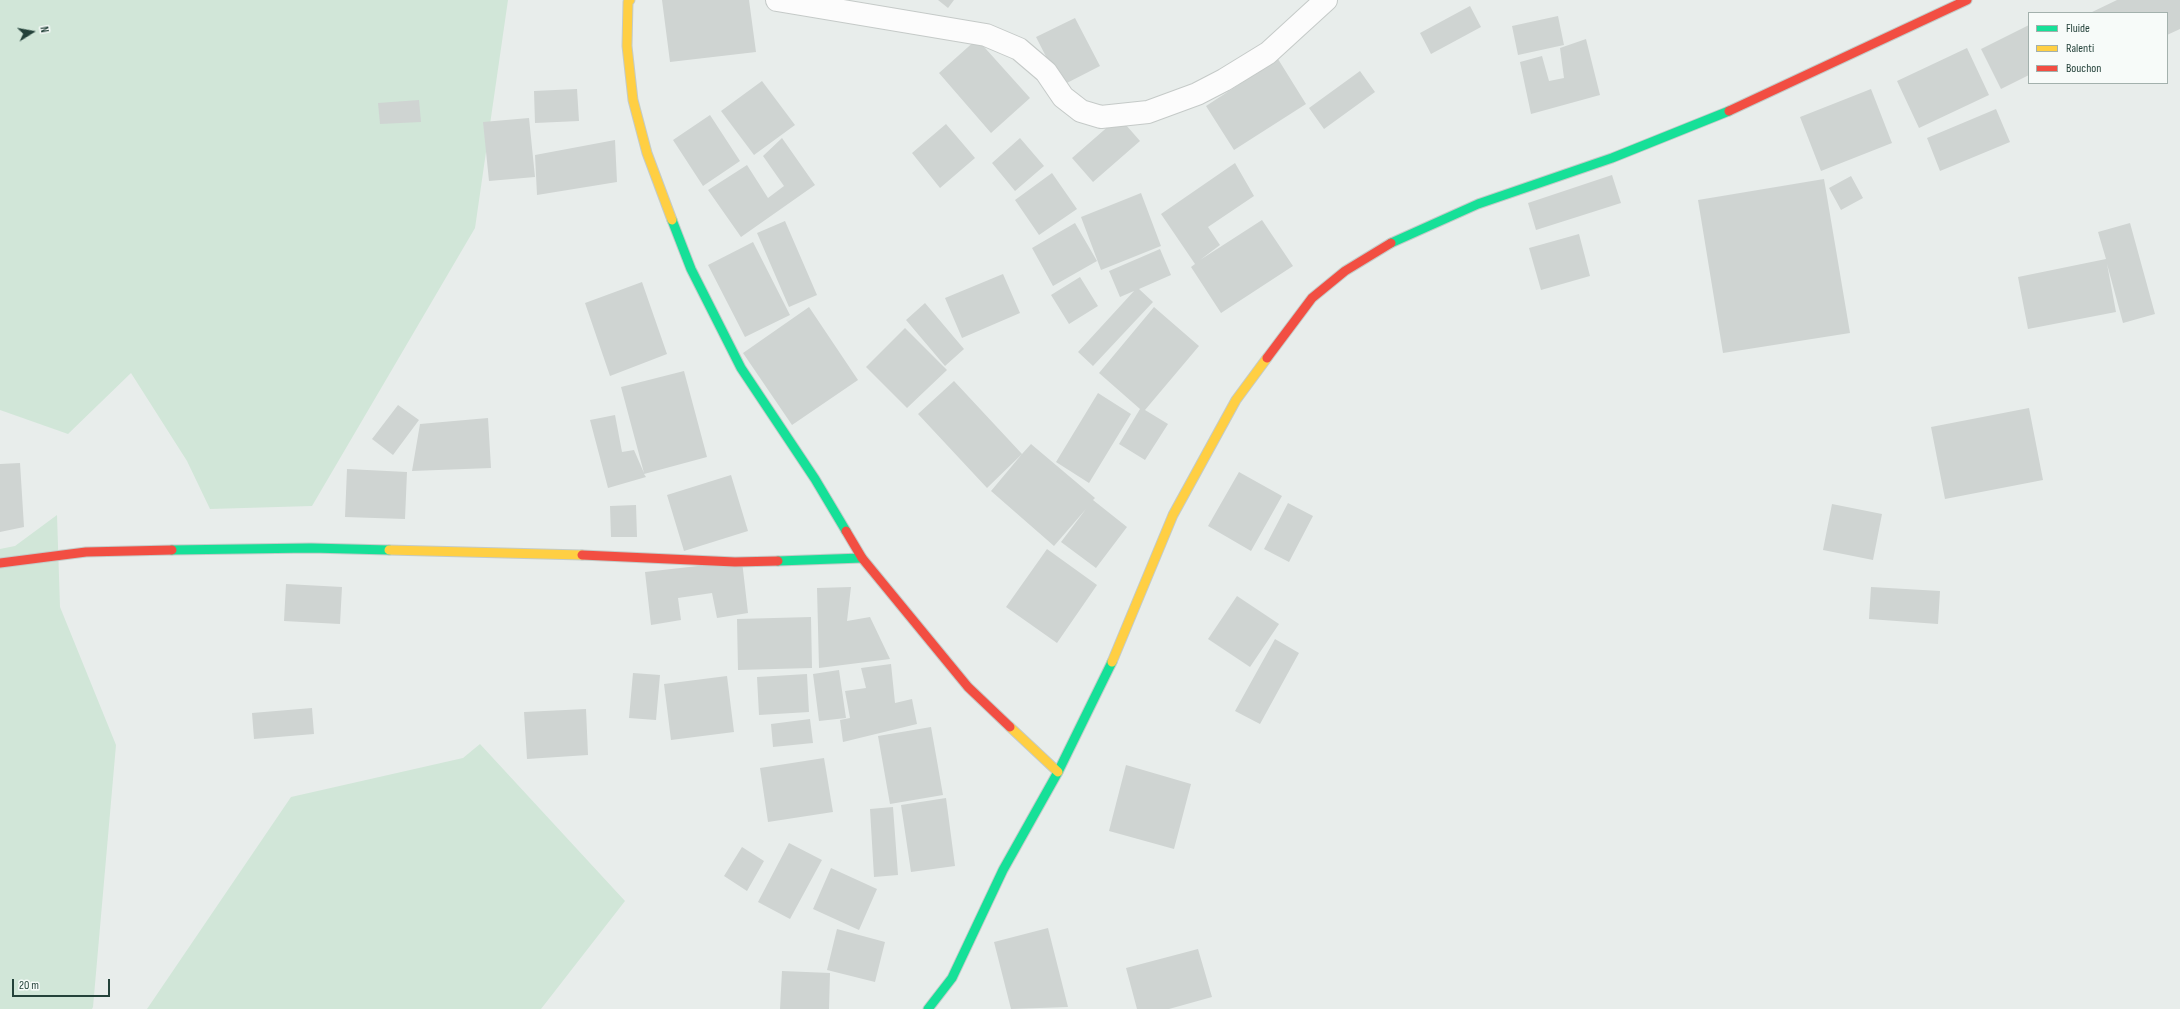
<!DOCTYPE html>
<style>
body{margin:0}
#map{position:relative;width:2180px;height:1009px;overflow:hidden;background:#e8edeb;font-family:"Sofia Sans Condensed",sans-serif}
canvas{display:block}
.legend{position:absolute;left:2028px;top:12px;width:140px;height:72px;box-sizing:border-box;background:#f7fbf9;border:1px solid #a3b1ad;margin:0;padding:5px 7px;list-style:none;font-size:12px;color:#24423a}
.legend li{display:flex;align-items:center;gap:8px;height:20px}
.legend b{width:20px;border:1px solid #a3b1ad}
.north{position:absolute;left:12px;top:12px;width:40px;height:40px;-webkit-text-stroke:3px #f7fbf9;paint-order:stroke;rotate:79deg;font-size:11px;font-weight:700;line-height:16px;text-align:center;color:#24423a}
.north::after{content:'';display:block;margin:auto;width:14px;height:18px;background:#24423a;clip-path:polygon(50% 0,100% 100%,50% 72%,0 100%)}
.scale{position:absolute;left:12px;top:979px;width:98px;height:18px;box-sizing:border-box;border:2px solid #24423a;border-top:0;padding-left:5px;font-size:12px;line-height:14px;white-space:nowrap;color:#24423a;-webkit-text-stroke:3px #f7fbf9;paint-order:stroke}
</style>
<div id="map">
<canvas width="2180" height="1009"></canvas>
<ul class="legend">
<li><b style="height:5px;background:#16e098"></b>Fluide</li>
<li><b style="height:5px;background:#ffcf43"></b>Ralenti</li>
<li><b style="height:5px;background:#f24e42"></b>Bouchon</li>
</ul>
<div class="north">N</div>
<div class="scale">20 m</div>
</div>
<script>
const ctx = document.querySelector('canvas').getContext('2d');
ctx.lineJoin = 'round';
function fill(path, color) { ctx.fillStyle = color; ctx.fill(path, 'evenodd'); }
const poly = rows => new Path2D(rows.map(r => 'M' + r).join(''));
function trace(path, color, width, dash) { ctx.strokeStyle = color; ctx.lineWidth = width; ctx.lineCap = dash ? 'butt' : 'round'; ctx.setLineDash(dash || []); ctx.stroke(path); }
fill(poly([
 [0,0,508,0,475,228,312,506,210,509,187,461,131,373,68,434,0,410],
 [57,515,60,607,116,745,93,1007,92,1009,0,1009,0,549,15,546],
 [480,744,625,901,541,1009,147,1009,291,797,463,758]
]), '#d1e6d8');
fill(poly([
 [662,0,749,0,756,52,670,62],
 [938,0,954,0,948,8],
 [2117,0,2180,0,2180,29,2167,35,2167,13,2090,13],
 [1470,6,1481,27,1431,54,1420,33],
 [1558,16,1564,45,1518,55,1512,26],
 [1075,18,1100,66,1061,86,1036,37],
 [2029,25,2029,75,2001,89,1981,49],
 [977,39,1030,98,991,133,939,73],
 [1586,39,1600,95,1531,114,1520,62,1542,56,1549,81,1564,78,1560,48],
 [1967,48,1989,95,1919,128,1897,81],
 [1278,59,1306,104,1234,150,1206,106],
 [1360,71,1375,92,1324,129,1309,108],
 [762,81,795,125,754,155,721,111],
 [577,89,579,121,535,123,534,91],
 [1871,89,1892,143,1821,171,1800,117],
 [419,100,421,122,380,124,378,103],
 [1996,109,2010,142,1940,171,1927,138],
 [710,115,740,161,703,186,673,140],
 [1119,117,1140,141,1093,182,1072,158],
 [529,118,535,177,489,181,483,122],
 [946,124,975,158,940,188,912,153],
 [782,138,815,185,741,237,708,190,747,165,768,198,784,186,763,156],
 [1020,138,1044,166,1015,191,992,163],
 [615,140,617,182,537,195,535,155],
 [1235,163,1254,196,1208,227,1220,245,1200,260,1262,220,1293,266,1221,313,1191,267,1195,264,1161,214],
 [1052,173,1077,209,1039,235,1015,200],
 [1612,175,1621,203,1536,230,1528,203],
 [1851,176,1863,198,1841,210,1829,188],
 [1824,179,1850,333,1723,353,1698,200],
 [1141,193,1161,246,1101,270,1081,217],
 [785,221,817,295,789,307,757,233],
 [1075,223,1097,261,1053,286,1032,248],
 [2130,223,2155,314,2123,323,2107,264,2116,312,2028,329,2018,277,2106,259,2098,232],
 [1579,234,1590,276,1541,290,1529,248],
 [753,242,790,315,745,337,708,265],
 [1160,249,1171,275,1139,289,1153,302,1093,366,1078,352,1134,291,1120,297,1109,271],
 [1003,274,1020,313,962,338,945,298],
 [1080,277,1098,306,1069,324,1051,295],
 [642,282,667,354,610,376,585,303],
 [925,303,964,349,945,366,906,320],
 [809,307,858,380,792,425,743,353],
 [1154,307,1199,346,1145,410,1168,424,1145,460,1119,444,1140,409,1099,373],
 [905,328,947,370,907,408,866,367],
 [684,371,707,457,644,474,646,477,608,488,590,420,615,415,622,452,634,450,644,473,621,387],
 [954,381,1022,454,1031,444,1095,498,1093,500,1127,527,1096,568,1061,542,1086,509,1054,546,991,491,1022,454,987,488,918,414],
 [1098,393,1131,414,1089,483,1056,462],
 [398,405,419,420,393,455,372,439],
 [2029,408,2043,480,1945,499,1931,427],
 [488,418,491,468,412,471,420,424],
 [20,463,24,527,0,532,0,464],
 [347,469,407,472,405,519,345,517],
 [1239,472,1282,496,1251,551,1208,526],
 [731,475,748,531,684,551,667,495],
 [1288,503,1313,516,1289,562,1264,549],
 [1832,504,1882,514,1873,560,1823,550],
 [636,505,637,537,611,537,610,506],
 [1047,549,1097,585,1057,643,1006,607],
 [742,561,748,613,717,618,712,593,678,598,681,620,651,625,645,572],
 [286,584,342,587,340,624,284,621],
 [851,587,847,621,870,617,890,659,819,668,817,588],
 [1871,587,1940,591,1938,624,1869,619],
 [1237,596,1279,624,1250,667,1208,639],
 [811,617,812,668,738,670,737,619],
 [1275,639,1299,653,1260,724,1235,711],
 [891,664,895,703,912,699,917,724,843,742,840,720,850,718,845,691,866,688,861,668],
 [839,670,846,718,819,721,813,674],
 [633,673,660,675,656,720,629,718],
 [807,674,809,712,759,715,757,677],
 [727,676,734,732,671,740,664,684],
 [312,708,314,734,254,739,252,713],
 [586,709,588,755,527,759,524,712],
 [810,719,813,743,773,747,771,724],
 [931,727,943,795,890,804,878,736],
 [824,758,833,812,768,822,760,768],
 [1126,765,1191,784,1174,849,1109,831],
 [946,798,955,866,911,872,901,805],
 [893,807,898,875,874,877,870,809],
 [789,843,822,860,790,919,758,902],
 [742,847,764,861,747,891,724,876],
 [831,868,877,889,859,930,813,909],
 [1048,928,1068,1007,1011,1009,994,942],
 [837,929,885,942,875,982,827,970],
 [1198,949,1212,997,1169,1009,1137,1009,1126,968],
 [782,971,830,973,829,1009,780,1009]
]), '#cfd4d2');
const street = poly([
 [777,0,986,35,1019,49,1046,72,1063,97,1081,111,1101,117,1148,112,1197,94,1224,80,1268,53,1326,0]
]);
const fast = poly([
 [672,220,691,269,741,368,815,479,846,531],
 [1391,243,1478,204,1612,158,1729,111],
 [172,550,311,548,389,550],
 [778,561,862,558],
 [928,1009,952,978,1003,870,1058,772,1112,662]
]);
const slow = poly([
 [630,0,628,2,627,46,633,100,647,153,672,220],
 [389,550,582,555],
 [1112,662,1173,515,1236,400,1267,358],
 [1010,727,1058,772]
]);
const jam = poly([
 [1729,111,1967,0],
 [1267,358,1312,298,1345,271,1391,243],
 [846,531,862,558,968,687,1010,727],
 [582,555,735,562,778,561],
 [0,563,86,552,172,550]
]);
trace(street, '#c5cac8', 24);
trace(fast, '#c3cbc8', 11);
trace(slow, '#c3cbc8', 11);
trace(jam, '#c3cbc8', 11);
trace(street, '#fcfcfc', 22);
trace(fast, '#16e098', 9);
trace(slow, '#ffcf43', 9);
trace(jam, '#f24e42', 9);
</script>
